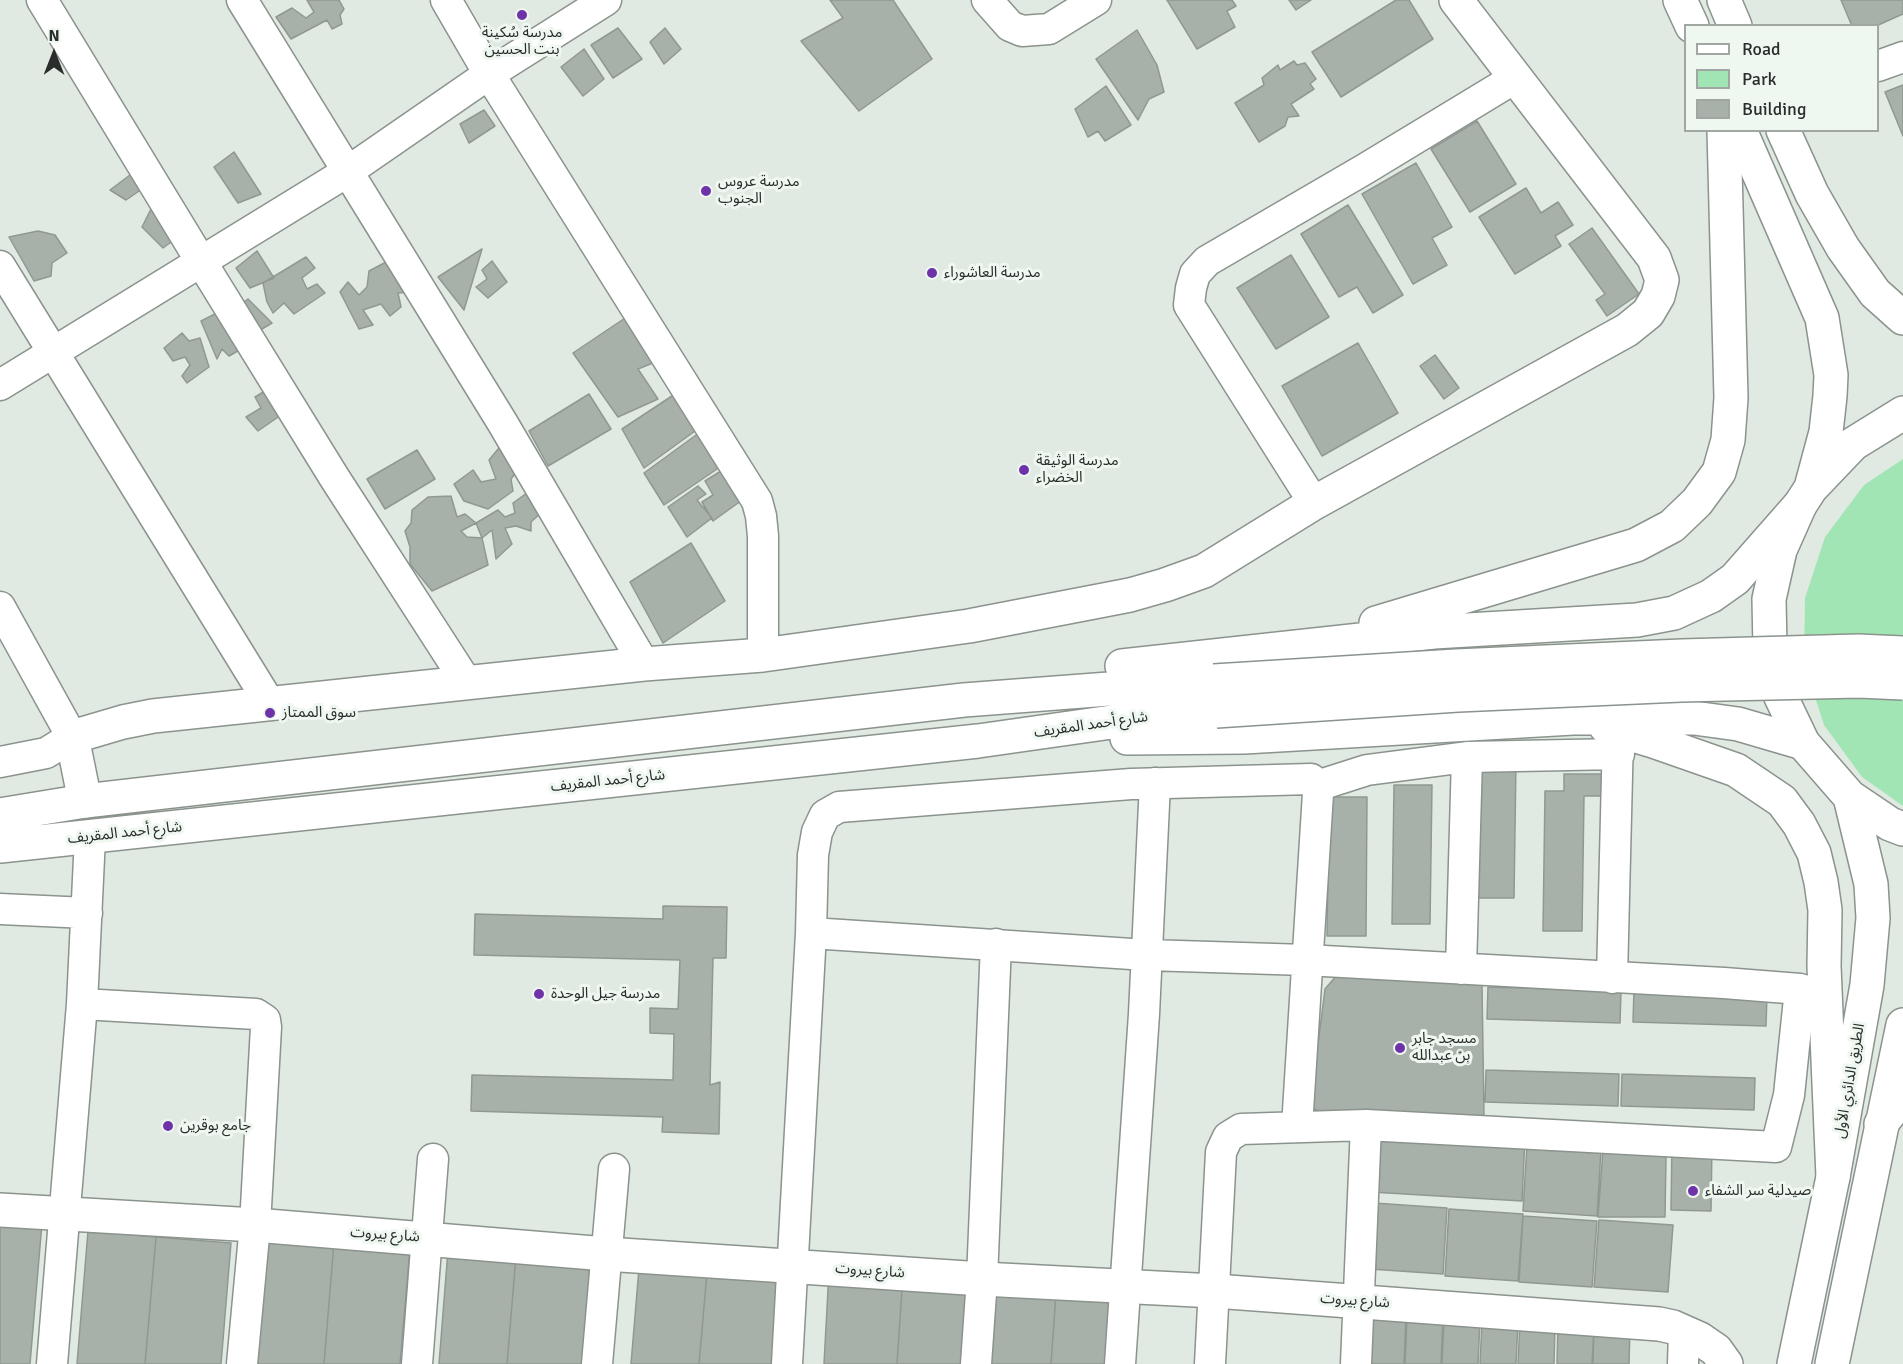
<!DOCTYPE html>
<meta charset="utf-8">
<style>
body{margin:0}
#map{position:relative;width:1903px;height:1364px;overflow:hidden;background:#e1e9e3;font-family:Signika,sans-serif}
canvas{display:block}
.legend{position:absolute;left:1684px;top:24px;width:195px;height:108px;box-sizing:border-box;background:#eef7f0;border:2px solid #a0a6a1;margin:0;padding:8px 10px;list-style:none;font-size:18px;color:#2a2d2b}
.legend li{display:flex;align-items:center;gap:12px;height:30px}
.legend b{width:30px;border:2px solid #a0a6a1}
.north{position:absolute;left:24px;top:24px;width:60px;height:60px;-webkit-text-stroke:4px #eef7f0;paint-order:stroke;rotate:0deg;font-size:16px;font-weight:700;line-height:24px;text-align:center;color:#2a2d2b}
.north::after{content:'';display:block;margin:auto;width:21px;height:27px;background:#2a2d2b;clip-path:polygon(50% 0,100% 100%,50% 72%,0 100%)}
</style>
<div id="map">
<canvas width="1903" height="1364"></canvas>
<ul class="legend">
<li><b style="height:8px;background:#fff"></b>Road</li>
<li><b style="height:16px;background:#a2e5b4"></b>Park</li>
<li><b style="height:16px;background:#a8b0aa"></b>Building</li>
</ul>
<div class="north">N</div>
</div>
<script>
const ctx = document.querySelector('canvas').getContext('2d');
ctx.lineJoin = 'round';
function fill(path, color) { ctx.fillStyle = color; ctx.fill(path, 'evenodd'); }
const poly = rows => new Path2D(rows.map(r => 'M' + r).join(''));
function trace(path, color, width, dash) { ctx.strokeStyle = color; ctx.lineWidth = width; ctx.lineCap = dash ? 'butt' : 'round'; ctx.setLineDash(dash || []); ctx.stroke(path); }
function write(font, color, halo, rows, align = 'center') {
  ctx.font = font + ' Signika,"Noto Sans Arabic",sans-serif'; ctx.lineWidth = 6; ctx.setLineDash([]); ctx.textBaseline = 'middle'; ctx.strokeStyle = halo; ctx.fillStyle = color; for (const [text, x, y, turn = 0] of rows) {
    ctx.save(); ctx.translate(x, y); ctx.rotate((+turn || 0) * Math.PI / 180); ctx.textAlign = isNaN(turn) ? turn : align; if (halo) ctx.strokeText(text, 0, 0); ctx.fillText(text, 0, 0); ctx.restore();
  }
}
fill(poly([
 [1903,459,1903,806,1862,777,1824,725,1804,663,1805,598,1825,537,1864,485]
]), '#a2e5b4');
const building = poly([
 [339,0,344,9,340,15,342,24,332,29,327,20,291,39,276,17,292,8,306,18,314,12,307,0,339,0],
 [830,0,893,0,932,59,859,111,801,41,843,18,830,0],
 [1167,0,1232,0,1236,6,1227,11,1235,27,1197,49,1167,0],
 [1289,0,1311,0,1296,10,1289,0],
 [1396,0,1409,0,1433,39,1341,97,1312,52,1396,0],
 [1841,0,1903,0,1903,14,1876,26,1852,26,1841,0],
 [618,28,642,59,613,78,591,45,618,28],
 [665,28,681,49,664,64,650,42,665,28],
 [1137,30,1157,65,1164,92,1149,99,1138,120,1096,59,1137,30],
 [584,49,604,79,583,96,561,67,584,49],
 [1294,61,1297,65,1305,63,1316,79,1310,84,1314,89,1291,104,1299,116,1288,117,1285,126,1259,142,1235,103,1264,85,1262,78,1278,65,1280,70,1294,61],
 [1903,85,1903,136,1885,92,1903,85],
 [1106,86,1131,125,1105,141,1098,131,1088,137,1075,109,1106,86],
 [484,110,495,126,469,143,460,124,484,110],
 [1477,121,1516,184,1470,212,1431,149,1477,121],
 [234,152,261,194,238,203,214,167,234,152],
 [1416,163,1452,227,1432,238,1447,265,1413,284,1362,194,1416,163],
 [134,172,145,187,126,200,110,190,134,172],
 [1526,188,1541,213,1558,202,1573,225,1555,236,1561,246,1515,274,1479,217,1526,188],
 [155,201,178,237,163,248,142,227,155,201],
 [1348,205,1403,295,1373,313,1357,287,1339,297,1301,234,1348,205],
 [1592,228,1639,294,1607,316,1596,300,1605,294,1569,244,1592,228],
 [38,231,55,235,67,253,52,263,51,276,34,281,9,237,38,231],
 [482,249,464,310,438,277,482,249],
 [257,251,274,278,250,288,236,268,257,251],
 [1291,255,1329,317,1276,349,1237,288,1291,255],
 [306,257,315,268,302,278,307,289,317,284,325,293,294,314,284,303,273,313,267,302,263,283,306,257],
 [390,260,413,292,398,293,401,307,390,316,381,304,363,310,373,325,359,329,340,292,348,282,359,295,367,287,369,271,390,260],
 [492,261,507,282,488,298,476,287,487,279,482,270,492,261],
 [248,299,272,323,257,332,241,304,248,299],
 [223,310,243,348,229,356,222,349,217,359,201,321,223,310],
 [631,314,660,360,638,369,658,399,618,417,573,353,631,314],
 [182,333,189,341,200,338,209,367,187,383,182,376,190,365,185,357,173,361,164,348,182,333],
 [1358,343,1398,413,1322,456,1282,386,1358,343],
 [1435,355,1459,388,1444,399,1420,366,1435,355],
 [270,388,284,413,258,431,246,417,261,408,255,397,270,388],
 [681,390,702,426,644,468,622,429,681,390],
 [589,394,611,429,548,466,529,431,589,394],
 [703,430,726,463,664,505,644,473,703,430],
 [504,442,517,471,511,479,513,491,488,509,464,501,454,484,473,470,481,482,496,479,489,460,504,442],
 [417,450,435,479,385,509,367,479,417,450],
 [729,466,745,498,713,521,702,502,713,495,705,481,729,466],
 [698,486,706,494,697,500,712,518,687,537,668,507,698,486],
 [531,490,544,510,531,522,531,531,516,526,505,528,512,544,496,559,492,530,482,538,476,523,498,510,505,517,515,513,513,503,531,490],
 [451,496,457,517,465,514,476,523,461,531,467,537,482,538,488,565,432,591,410,564,410,547,405,531,411,523,412,510,428,497,451,496],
 [691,543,725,601,663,643,630,582,691,543],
 [1478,759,1516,760,1514,898,1476,898,1478,759],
 [1564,774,1603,774,1602,796,1584,796,1582,931,1543,931,1545,791,1564,791,1564,774],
 [1394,785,1432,785,1430,924,1392,924,1394,785],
 [1329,797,1367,797,1366,936,1327,936,1329,797],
 [663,906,727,907,726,958,713,958,710,1085,720,1082,719,1134,662,1132,663,1117,471,1111,472,1075,673,1080,674,1034,650,1033,650,1008,678,1009,680,960,474,955,475,914,663,919,663,906],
 [1337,975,1482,985,1484,1118,1325,1114,1310,1107,1325,989,1337,975],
 [1488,987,1621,991,1620,1023,1487,1019,1488,987],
 [1634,990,1767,994,1766,1026,1633,1022,1634,990],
 [1486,1070,1619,1074,1618,1106,1485,1102,1486,1070],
 [1622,1074,1755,1078,1754,1110,1621,1106,1622,1074],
 [1375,1129,1525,1137,1522,1201,1371,1192,1375,1129],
 [1672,1143,1712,1144,1711,1211,1671,1210,1672,1143],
 [1527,1145,1601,1150,1597,1216,1523,1211,1527,1145],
 [1603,1150,1666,1156,1665,1217,1598,1217,1603,1150],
 [1374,1203,1447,1208,1443,1274,1370,1269,1374,1203],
 [1449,1209,1523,1214,1518,1281,1445,1276,1449,1209],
 [1523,1216,1597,1221,1592,1287,1519,1282,1523,1216],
 [0,1220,42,1223,30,1364,0,1364,0,1220],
 [1599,1220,1673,1225,1668,1292,1594,1287,1599,1220],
 [88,1231,156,1237,145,1364,77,1364,88,1231],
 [156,1237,231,1243,221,1364,145,1364,156,1237],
 [267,1237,334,1242,324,1364,256,1364,267,1237],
 [334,1242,410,1249,400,1364,324,1364,334,1242],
 [448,1250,516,1256,507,1364,439,1364,448,1250],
 [516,1256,591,1262,583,1364,507,1364,516,1256],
 [639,1268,707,1273,699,1364,631,1364,639,1268],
 [829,1271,903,1275,897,1364,824,1364,829,1271],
 [707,1273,782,1280,775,1364,699,1364,707,1273],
 [903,1275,973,1279,968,1364,897,1364,903,1275],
 [986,1288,1056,1293,1051,1364,982,1364,986,1288],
 [1056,1293,1121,1296,1117,1364,1051,1364,1056,1293],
 [1370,1314,1406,1316,1404,1364,1368,1364,1370,1314],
 [1407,1317,1443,1318,1441,1364,1405,1364,1407,1317],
 [1444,1319,1480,1320,1478,1364,1442,1364,1444,1319],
 [1482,1322,1518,1323,1516,1364,1480,1364,1482,1322],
 [1520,1323,1555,1324,1554,1364,1518,1364,1520,1323],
 [1558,1324,1594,1326,1592,1364,1557,1364,1558,1324],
 [1594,1326,1630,1327,1629,1364,1593,1364,1594,1326]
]);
fill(building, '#a8b0aa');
trace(building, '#909892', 1.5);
const minor = poly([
 [42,0,202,263,334,477,467,683],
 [242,0,502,422,644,664],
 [446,0,489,74,757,501,761,516,763,536,763,655],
 [987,0,1010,26,1022,31,1049,29,1096,0],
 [1878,66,1903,57],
 [0,266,270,704],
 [0,385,347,172,489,74,606,0],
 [1314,503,1189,305,1191,288,1195,274,1207,261,1365,169,1515,78],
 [0,607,72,737,46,753,0,762],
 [1317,786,1367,770,1467,757,1619,754],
 [0,909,87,913],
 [811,933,1147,955,1306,960,1724,983,1800,989,1826,995],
 [1461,969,1467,757],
 [1612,978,1618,735],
 [82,1004,256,1014,265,1020,266,1027,255,1225,242,1364],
 [52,1364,82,1004,90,837],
 [417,1364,433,1159],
 [597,1364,614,1169],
 [787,1364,811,933,813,855,817,832,825,815,839,807,1131,784,1311,779,1315,782,1318,793,1297,1127],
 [976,1364,982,1279,996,944],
 [1120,1364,1144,1014,1155,783],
 [1210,1364,1221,1152,1228,1137,1241,1129,1366,1125,1776,1147,1789,1095,1800,989],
 [1356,1364,1366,1125],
 [1683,1364,1684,1332]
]);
const tertiary = poly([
 [85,801,72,737,123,722,153,716,644,664,763,655,969,626,1130,595,1165,585,1204,571,1314,503,1627,330,1648,313,1658,296,1662,280,1654,258,1456,0],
 [0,1210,255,1225,606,1254,982,1279,1215,1291,1659,1324,1673,1327,1700,1339,1716,1350,1726,1364]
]);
const primary = poly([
 [1680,0,1692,26],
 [1724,0,1735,26],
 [1740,130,1822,318,1831,375,1830,396,1826,432,1812,484],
 [1783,130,1812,194,1843,248,1875,293,1903,318],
 [1903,413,1853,444,1811,488,1800,505,1780,550,1769,599,1770,649,1781,697,1803,743,1850,797,1890,824,1903,829],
 [1794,1364,1833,1177,1867,985,1873,918,1871,884,1850,797],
 [1832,1364,1903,1025]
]);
const trunk = poly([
 [1376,623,1636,545,1672,526,1697,502,1719,472,1728,440,1731,398,1724,130],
 [1122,666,1434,632,1637,620,1674,613,1711,596,1735,579,1800,505],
 [1606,727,1653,741,1736,770,1782,801,1799,824,1814,853,1821,882,1825,910,1824,966,1833,1177],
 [1127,738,1244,737,1573,718,1646,717,1694,718,1738,724,1803,743],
 [0,815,85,801,964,700,1214,681],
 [0,846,978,741,1154,716,1216,711],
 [1881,1124,1903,1096]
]);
trace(minor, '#8b938d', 33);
trace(tertiary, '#8b938d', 36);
trace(primary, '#8b938d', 36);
trace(trunk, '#8b938d', 36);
trace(minor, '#fff', 30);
trace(tertiary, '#fff', 33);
trace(primary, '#fff', 33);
trace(trunk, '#fff', 33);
const trunkBridge = poly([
 [1214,681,1456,666,1682,656,1858,651,1903,653],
 [1216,711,1458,695,1681,685,1859,681,1903,683]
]);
trace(trunkBridge, '#8b938d', 36, []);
trace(trunkBridge, '#fff', 33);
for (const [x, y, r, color] of [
 [522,15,6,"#6e33a9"],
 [706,191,6,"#6e33a9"],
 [932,273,6,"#6e33a9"],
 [1024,470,6,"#6e33a9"],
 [270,713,6,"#6e33a9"],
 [539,994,6,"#6e33a9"],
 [1400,1048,6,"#6e33a9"],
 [168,1126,6,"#6e33a9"],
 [1693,1191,6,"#6e33a9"]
]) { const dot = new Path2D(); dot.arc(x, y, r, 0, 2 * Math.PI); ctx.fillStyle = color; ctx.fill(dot); trace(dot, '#eef7f0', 2); }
write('15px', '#2a2d2b', '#eef7f0', [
 ["مدرسة سُكينة",522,33,"center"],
 ["بنت الحسين",522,50,"center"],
 ["مدرسة عروس",718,182],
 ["الجنوب",718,199],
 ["مدرسة العاشوراء",944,273],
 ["مدرسة الوثيقة",1036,461],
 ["الخضراء",1036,478],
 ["سوق الممتاز",282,713],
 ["مدرسة جيل الوحدة",551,994],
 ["مسجد جابر",1412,1039],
 ["بن عبدالله",1412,1056],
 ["جامع بوقرين",180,1126],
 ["صيدلية سر الشفاء",1705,1191]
], 'left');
write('15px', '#2a2d2b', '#eef7f0', [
 ["شارع أحمد المقريف",1091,725,-8],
 ["شارع أحمد المقريف",608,781,-6],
 ["شارع أحمد المقريف",125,833,-6],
 ["الطريق الدائري الأول",1850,1081,-80],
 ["شارع بيروت",385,1235,4],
 ["شارع بيروت",870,1271,4],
 ["شارع بيروت",1355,1301,4]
]);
</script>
